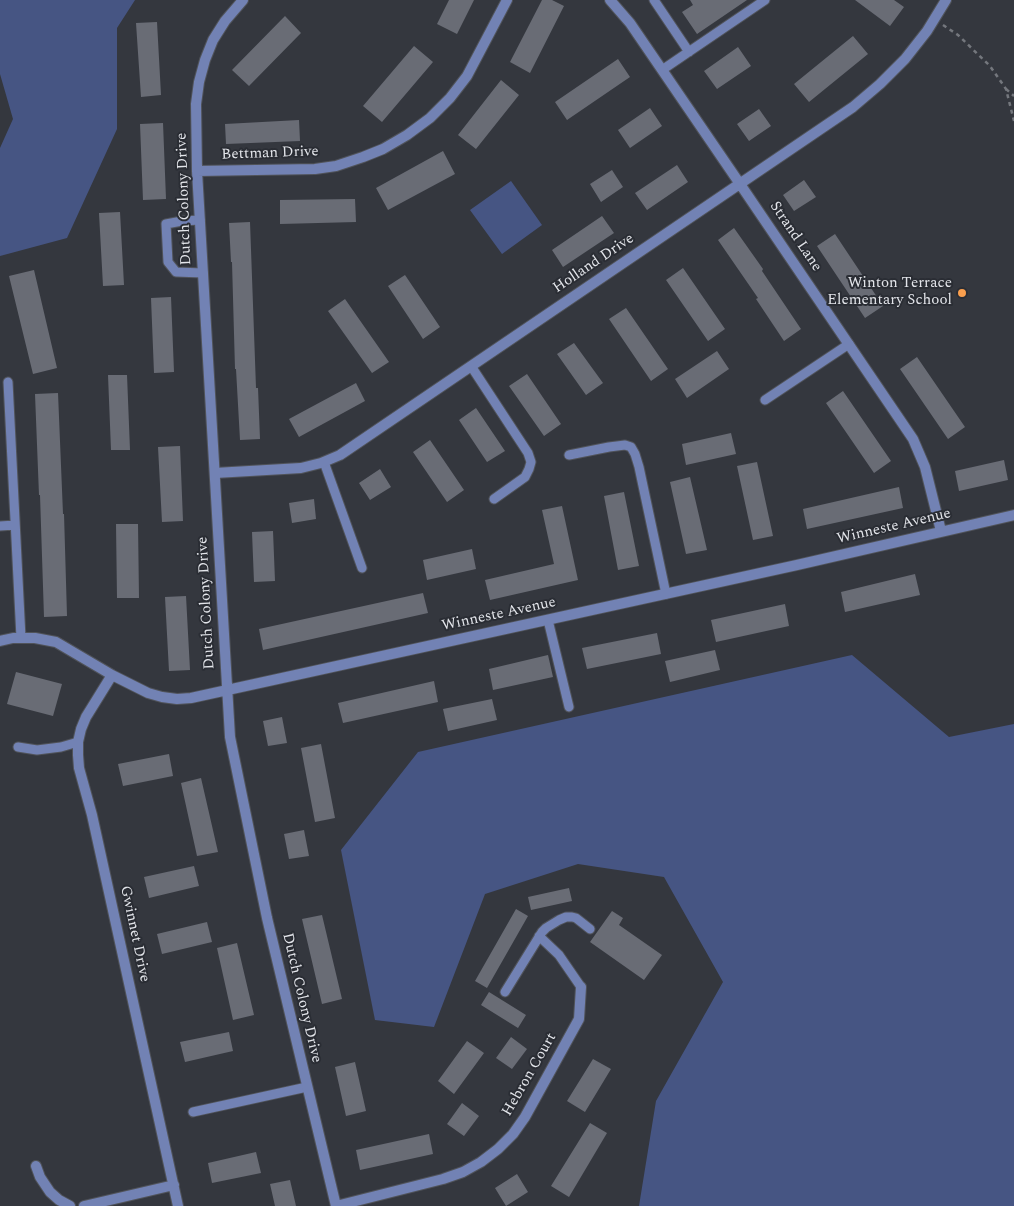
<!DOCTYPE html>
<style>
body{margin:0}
canvas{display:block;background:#34373e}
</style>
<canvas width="1014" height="1206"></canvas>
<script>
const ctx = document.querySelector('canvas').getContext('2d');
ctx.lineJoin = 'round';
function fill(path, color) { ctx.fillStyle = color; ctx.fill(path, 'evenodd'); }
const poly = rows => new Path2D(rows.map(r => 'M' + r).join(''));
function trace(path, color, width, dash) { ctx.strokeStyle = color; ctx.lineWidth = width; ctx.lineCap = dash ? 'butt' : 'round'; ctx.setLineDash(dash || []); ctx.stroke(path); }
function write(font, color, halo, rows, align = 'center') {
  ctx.font = font + ' Spectral,serif'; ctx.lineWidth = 4; ctx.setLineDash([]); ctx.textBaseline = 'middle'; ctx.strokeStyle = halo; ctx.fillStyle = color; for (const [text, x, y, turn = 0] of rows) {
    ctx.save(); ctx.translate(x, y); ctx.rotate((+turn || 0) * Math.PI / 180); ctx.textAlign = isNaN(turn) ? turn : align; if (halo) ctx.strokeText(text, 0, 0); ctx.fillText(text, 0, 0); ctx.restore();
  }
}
fill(poly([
 [0,0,135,0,117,28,117,129,67,238,0,256,0,148,13,119,0,74],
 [511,181,542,225,502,254,470,210],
 [852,655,949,737,1014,724,1014,1206,639,1206,656,1101,723,982,664,877,578,864,485,894,434,1027,375,1020,341,850,418,752]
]), '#465583');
fill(poly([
 [449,0,474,0,457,34,437,24],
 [542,0,552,0,564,6,530,73,510,62],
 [690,0,747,0,697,34,682,12,693,5],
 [855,0,894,0,904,7,890,26],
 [285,16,301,33,249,86,232,70],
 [157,22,161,95,141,97,136,23],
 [853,36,868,54,809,102,794,84],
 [414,46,433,62,382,122,363,106],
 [738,47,751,66,717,89,704,71],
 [618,59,630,77,567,120,555,102],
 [501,80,519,95,476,149,458,135],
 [650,108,662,126,630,148,618,130],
 [759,109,771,126,749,141,737,124],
 [299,120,300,141,226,144,225,124],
 [163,123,166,199,143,200,140,124],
 [443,151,455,174,388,210,376,188],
 [677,165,688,182,647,210,635,193],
 [612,170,623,187,601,202,590,184],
 [804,180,816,197,794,211,783,195],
 [355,199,356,222,280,224,280,200],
 [120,212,124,285,103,286,99,213],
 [602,216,614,233,563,267,552,250],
 [250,222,256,388,258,388,260,439,240,440,236,369,235,369,232,262,231,262,229,223],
 [734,228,763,269,762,271,801,329,784,341,756,299,758,298,718,240],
 [835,234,883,306,865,318,817,246],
 [683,268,725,329,708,341,666,280],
 [34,270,57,368,33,374,9,276],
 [405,275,440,327,423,339,388,286],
 [171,297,174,372,154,373,151,298],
 [345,299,389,362,372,373,328,311],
 [626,308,668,369,651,381,609,319],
 [574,343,603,383,586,395,557,354],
 [717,351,729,369,687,398,675,379],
 [917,357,965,427,948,439,900,369],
 [527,374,561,424,544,436,509,386],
 [108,375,127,375,130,450,111,450],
 [356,383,365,401,299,437,289,419],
 [843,391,891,461,874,473,826,403],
 [58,393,63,514,64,514,67,616,44,617,40,495,39,495,35,394],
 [476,408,505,451,487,462,459,420],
 [731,433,736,454,686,465,682,444],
 [430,440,464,490,447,502,413,452],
 [180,446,183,521,162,522,158,447],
 [1004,460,1008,480,959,491,955,471],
 [757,462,773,536,753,540,737,466],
 [380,469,391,487,370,500,359,483],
 [690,477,707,550,686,554,670,482],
 [899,487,903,508,807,529,803,509],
 [624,492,639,566,618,570,604,496],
 [314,499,316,519,292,523,289,503],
 [562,506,578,580,490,600,485,580,554,564,542,510],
 [116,524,138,524,139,598,117,598],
 [273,531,275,581,254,582,252,532],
 [472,549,476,569,427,580,423,560],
 [915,574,920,595,845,612,841,592],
 [423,593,428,613,263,650,259,629],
 [186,596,190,670,169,671,165,597],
 [785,604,789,626,716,642,711,620],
 [657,633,661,654,587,669,582,648],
 [715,650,720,670,670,682,665,661],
 [548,655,553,677,493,690,489,669],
 [16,672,62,684,53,716,7,704],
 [434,681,438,702,343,723,338,703],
 [492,699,497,720,448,731,443,709],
 [282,717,287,743,268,746,263,721],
 [321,744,335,818,315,822,301,748],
 [169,754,173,776,123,786,118,764],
 [201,778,218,852,197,856,181,783],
 [304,830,309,856,289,859,284,834],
 [194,866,199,886,149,898,144,877],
 [569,888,572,901,531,910,528,897],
 [516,909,528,916,487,988,475,981],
 [612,911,623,918,619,925,662,955,644,980,590,942],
 [322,915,342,999,322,1004,302,919],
 [207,922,212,942,162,954,157,934],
 [237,943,254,1015,233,1020,217,948],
 [489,992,526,1015,518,1028,481,1005],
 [229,1032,233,1051,185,1062,180,1042],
 [511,1037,527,1049,512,1069,496,1058],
 [467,1041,484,1053,454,1094,438,1081],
 [593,1059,611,1069,585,1112,567,1101],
 [355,1062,366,1111,346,1116,335,1067],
 [462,1103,479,1116,464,1136,447,1124],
 [590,1123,607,1133,569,1197,551,1186],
 [429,1134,433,1154,360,1170,356,1150],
 [256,1152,261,1173,212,1183,208,1163],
 [517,1174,528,1192,506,1206,495,1188],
 [290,1180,296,1206,275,1206,270,1184]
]), '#696c75');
const service = poly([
 [654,0,689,52],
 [662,70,765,0],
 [200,220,182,221,166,224,168,262,176,272,203,273],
 [471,366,528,453,531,462,529,469,525,477,494,499],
 [8,382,21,638],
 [765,400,849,344],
 [569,455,609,447,625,445,631,447,635,454,639,467,666,594],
 [324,462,362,568],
 [0,526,15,525],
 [548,620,569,707],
 [18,747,37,750,61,747,78,742],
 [539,936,559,955,581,987],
 [505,992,542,932,546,928,559,920,566,917,572,917,576,918,590,929],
 [193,1112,307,1087]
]);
const minor = poly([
 [243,0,225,21,213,40,205,60,199,82,196,104,197,171,230,737,267,918,336,1206],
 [610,0,630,23,740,184,913,439,925,467,941,531],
 [197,171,315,169,336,166,363,157,383,149,407,135,430,118,450,98,467,76,507,0],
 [215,473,301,468,321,463,340,455,853,107,880,84,905,59,927,31,946,0],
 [0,641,13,638,35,638,56,642,112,675,148,693,162,697,177,699,191,698,797,565,1014,515],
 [112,675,86,717,81,729,78,742,78,755,79,768,92,815,178,1206],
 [36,1166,40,1177,50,1192,59,1200,70,1206],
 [84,1206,174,1185],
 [336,1206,443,1179,463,1172,481,1162,498,1149,513,1134,525,1117,579,1019,581,987]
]);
trace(service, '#50535a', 11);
trace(minor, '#50535a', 12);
trace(poly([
 [943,25,958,35,990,66,1006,89,1014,121],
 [1006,89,1014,96]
]), '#74777d', 2.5, [4, 4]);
trace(service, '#7282b4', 9);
trace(minor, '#7282b4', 10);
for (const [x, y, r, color] of [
 [962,293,5,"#fa9f4e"]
]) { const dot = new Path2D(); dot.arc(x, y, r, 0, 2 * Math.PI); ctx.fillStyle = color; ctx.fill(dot); trace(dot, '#2a2d34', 2); }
write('15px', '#e3e5ea', '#2a2d34', [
 ["Bettman Drive",270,154,-2],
 ["Dutch Colony Drive",185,199,-92],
 ["Strand Lane",795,237,56],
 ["Holland Drive",594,264,-34],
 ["Winneste Avenue",894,527,-13],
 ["Dutch Colony Drive",207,603,-93],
 ["Winneste Avenue",499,615,-12],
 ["Gwinnet Drive",134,934,78],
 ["Dutch Colony Drive",301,998,77],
 ["Hebron Court",530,1075,-60]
]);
write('15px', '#e3e5ea', '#2a2d34', [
 ["Winton Terrace",952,284],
 ["Elementary School",952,301]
], 'right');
</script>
